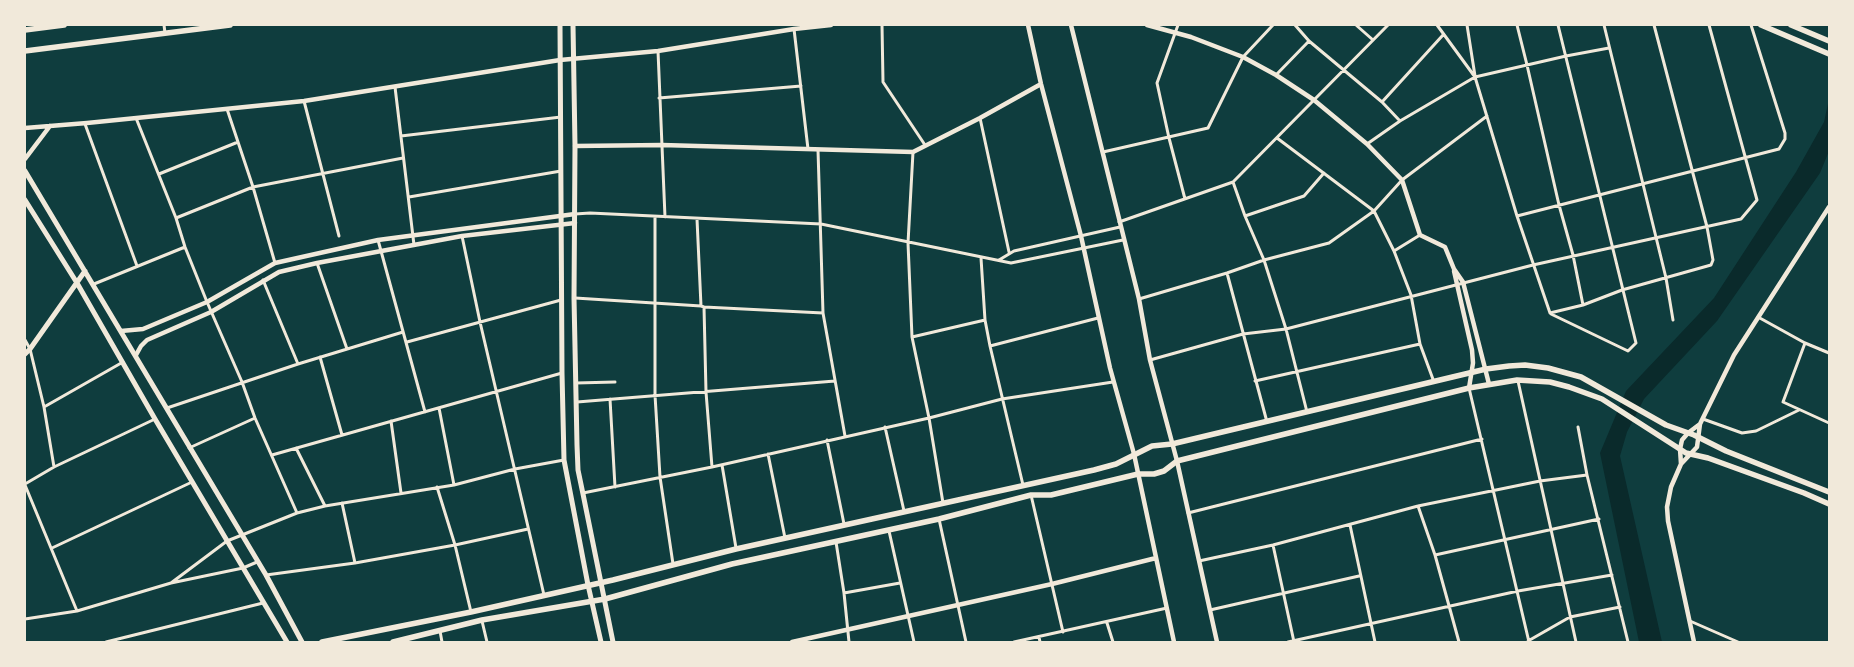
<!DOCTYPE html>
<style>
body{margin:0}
#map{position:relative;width:1854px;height:667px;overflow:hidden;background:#0f3d3e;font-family:"Open Sans",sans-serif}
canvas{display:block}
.frame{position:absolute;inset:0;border:26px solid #f1e9da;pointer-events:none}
</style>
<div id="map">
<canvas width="1854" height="667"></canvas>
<div class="frame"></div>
</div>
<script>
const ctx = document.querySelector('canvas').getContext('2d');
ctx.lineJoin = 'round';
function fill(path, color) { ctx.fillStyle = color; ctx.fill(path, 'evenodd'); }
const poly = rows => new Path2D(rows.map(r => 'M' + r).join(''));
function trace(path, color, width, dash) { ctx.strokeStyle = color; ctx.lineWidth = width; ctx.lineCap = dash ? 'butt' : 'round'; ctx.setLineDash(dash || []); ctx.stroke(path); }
fill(poly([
 [1829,99,1829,151,1820,173,1717,321,1644,399,1627,432,1620,456,1662,642,1639,642,1600,453,1626,391,1714,298,1796,172,1824,122]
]), '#0a2a2b');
trace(poly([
 [164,25,165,33],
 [882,25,883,82,925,145],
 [1178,25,1157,83,1169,138,1185,199],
 [1295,25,1309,41,1382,102,1400,121],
 [1356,25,1373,40],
 [1437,25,1475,77,1517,216,1550,313,1583,305,1622,290,1711,265,1713,260,1707,227,1654,25],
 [1467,25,1475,76],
 [1517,25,1527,65,1559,205,1573,255,1583,305],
 [1604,25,1666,278,1673,320],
 [794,29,808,149],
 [658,51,665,217],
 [1276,75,1309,41],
 [395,87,414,245],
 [659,98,801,86],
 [304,101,339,236],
 [1382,102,1443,35],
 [227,109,253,187,275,263],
 [136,118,176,218,185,247,207,302,242,382,255,418,297,513],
 [980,118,1009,252],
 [85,124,137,266],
 [401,136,561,117],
 [1277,138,1374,211,1394,251,1411,295,1420,344,1434,382],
 [1367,144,1400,121,1475,77,1566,56,1609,48],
 [818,150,823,313,845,436],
 [913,152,908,243,912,337,929,418,943,503],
 [1103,152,1208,128,1243,57,1273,25],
 [159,174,238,142],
 [1233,182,1245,216,1264,260,1286,329,1307,412],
 [409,197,561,171],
 [575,214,590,213,821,224,1011,263,1123,240],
 [1245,216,1304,196,1324,173],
 [1517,216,1779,149,1785,139,1785,133,1751,25],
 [655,217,655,395,660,477,673,564],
 [176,218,253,187,403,158],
 [697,219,701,306],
 [1119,222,1233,182,1388,25],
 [462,236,480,322,544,595],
 [378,240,425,412],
 [1394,251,1420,235],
 [981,258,985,320,990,346,1023,485],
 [999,260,1014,251,1120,227],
 [317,263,347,349],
 [1227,273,1267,422],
 [263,280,298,364],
 [94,284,185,247],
 [575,298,701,306,704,307,823,313],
 [1139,299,1227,273,1264,260,1329,243,1374,211,1402,180,1487,116],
 [704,307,706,392,712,467],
 [1551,314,1628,351,1636,343,1558,25],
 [1758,317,1805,343,1829,353],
 [912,337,985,320],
 [25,340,30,349,44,407,54,467],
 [407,342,561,300],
 [1805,343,1783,402,1829,423],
 [990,346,1098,318],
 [320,357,342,435],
 [1150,360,1243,334,1286,329,1533,265,1741,219,1757,200,1709,25],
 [1255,381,1420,344],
 [1518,381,1576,642],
 [576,383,615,382],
 [1469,388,1529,642],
 [610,399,615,487],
 [577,402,835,381],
 [44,407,123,362],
 [167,408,298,364,403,332],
 [439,408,454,485],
 [1703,419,1742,433,1756,431,1799,410],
 [391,421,401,493],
 [885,427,904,511],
 [1578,427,1587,475,1628,642],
 [827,440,844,524],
 [189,448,255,418],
 [296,448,325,506],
 [768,454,785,538],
 [272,455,562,373],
 [722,465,736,548],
 [25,484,54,467,155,419],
 [25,485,77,611],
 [437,487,455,545,471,612],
 [583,493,712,467,929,418,1002,399,1113,382],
 [1031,495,1063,632],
 [342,503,355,563],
 [1418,506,1435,555,1459,642],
 [1188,513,1482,439],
 [939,519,966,642],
 [1350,525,1375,642],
 [889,531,914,642],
 [836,542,844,593,849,642],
 [1273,545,1294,642],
 [52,548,192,482],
 [1435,555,1599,519],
 [1199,561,1273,545,1418,506,1540,481,1587,475],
 [266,575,355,563,455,545,528,529],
 [171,583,227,541,297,513,325,506,454,485,515,469,564,460],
 [844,593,900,583],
 [1210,610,1359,576],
 [25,619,77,611,171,583,243,568,257,562],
 [482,621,487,642],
 [1690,621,1738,642],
 [1107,623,1113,642],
 [440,631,442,642],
 [1039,637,1040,642],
 [1528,641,1570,617,1620,607],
 [106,642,263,603],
 [1014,642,1167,608],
 [1288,642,1518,591,1612,575]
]), '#f1e9da', 3);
trace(poly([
 [1028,25,1041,84,1081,236,1110,368,1134,454,1174,642],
 [1071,25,1139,299,1150,360,1177,461,1217,642],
 [1147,25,1191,37,1243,57,1276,75,1314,100,1367,144,1402,180,1420,235,1445,247,1454,269,1463,282,1489,384],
 [25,128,87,123,304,101,560,60,658,51,794,29,831,25],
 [575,146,662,145,913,152,980,118,1041,84],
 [25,159,50,126],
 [1454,271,1472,350,1473,363,1469,388],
 [121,331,143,329,207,302,275,263,378,240,575,214],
 [136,355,141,346,147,340,211,312,279,272,317,263,462,236,575,223],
 [1681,464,1680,449,1682,440,1688,433,1700,424],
 [792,642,1052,584,1156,558],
 [1694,642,1668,521,1667,507,1671,487,1681,464,1697,447,1700,424,1734,355,1829,207]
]), '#f1e9da', 4.5);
trace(poly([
 [560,25,562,373,564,460,588,585,601,642],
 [573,25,575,146,574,298,577,445,578,470,583,494,613,642],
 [25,171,266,575,302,642],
 [25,200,77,283,155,419,287,642],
 [25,354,30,349,85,271]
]), '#f1e9da', 5);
trace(poly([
 [1761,25,1829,54],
 [1791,25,1829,41],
 [25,30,64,25],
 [25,51,230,25],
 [322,642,471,612,613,580,736,549,1094,470,1116,464,1152,446,1172,444,1486,369,1509,366,1525,365,1548,368,1581,377,1666,425,1694,435,1726,451,1829,492],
 [393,642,482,620,605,599,732,564,939,519,1031,495,1051,495,1138,474,1154,474,1164,471,1177,461,1469,388,1517,380,1550,382,1569,387,1602,399,1686,453,1708,458,1804,493,1829,504]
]), '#f1e9da', 5.5);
</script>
